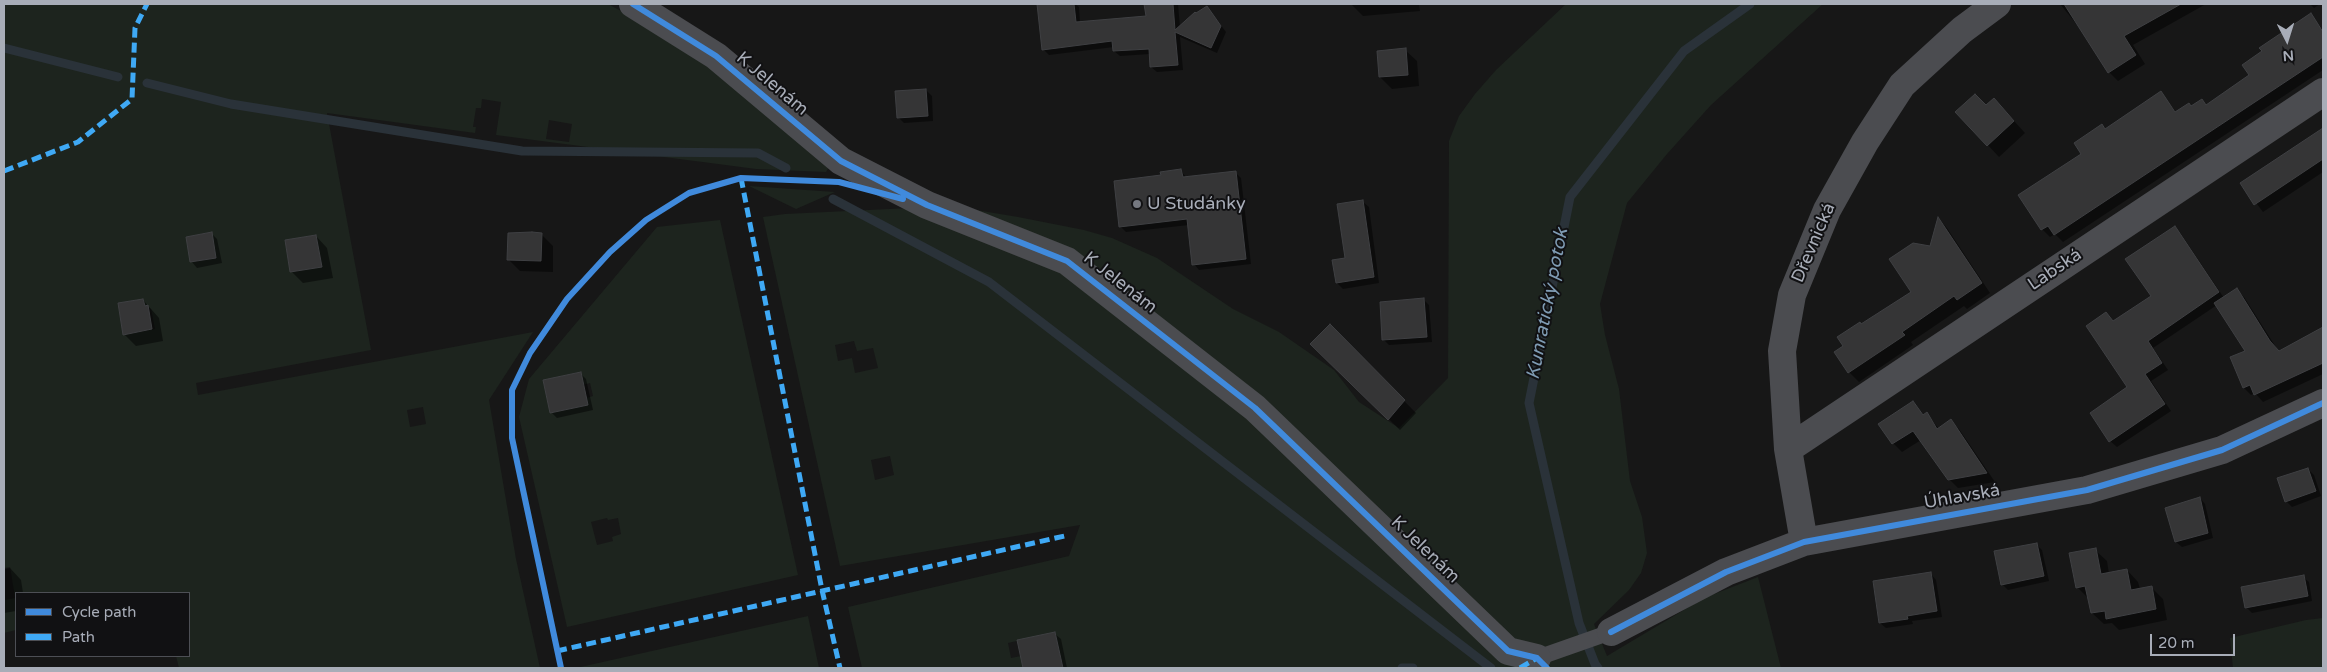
<!DOCTYPE html>
<meta charset="utf-8">
<style>
body{margin:0}
#map{position:relative;width:2327px;height:672px;overflow:hidden;background:#171717;font-family:"Varela Round",sans-serif}
canvas{display:block}
.frame{position:absolute;inset:0;border:5px solid #a8adb8;pointer-events:none}
.legend{position:absolute;left:15px;top:592px;width:175px;height:65px;box-sizing:border-box;background:#111113;border:1px solid #4d4f55;margin:0;padding:6px 9px;list-style:none;font-size:15px;color:#a8adb8}
.legend li{display:flex;align-items:center;gap:10px;height:25px}
.legend b{width:25px;border:1px solid #4d4f55}
.north{position:absolute;left:2262px;top:15px;width:50px;height:50px;-webkit-text-stroke:4px #111113;paint-order:stroke;rotate:175deg;font-size:14px;font-weight:700;line-height:20px;text-align:center;color:#a8adb8}
.north::after{content:'';display:block;margin:auto;width:18px;height:22px;background:#a8adb8;clip-path:polygon(50% 0,100% 100%,50% 72%,0 100%)}
.scale{position:absolute;left:2150px;top:634px;width:85px;height:22px;box-sizing:border-box;border:2px solid #a8adb8;border-top:0;padding-left:6px;font-size:15px;line-height:18px;white-space:nowrap;color:#a8adb8;-webkit-text-stroke:4px #111113;paint-order:stroke}
</style>
<div id="map">
<canvas width="2327" height="672"></canvas>
<div class="frame"></div>
<ul class="legend">
<li><b style="height:6px;background:#408adc"></b>Cycle path</li>
<li><b style="height:6px;background:#3fa9f5"></b>Path</li>
</ul>
<div class="north">N</div>
<div class="scale">20 m</div>
</div>
<script>
const ctx = document.querySelector('canvas').getContext('2d');
ctx.lineJoin = 'round';
function fill(path, color) { ctx.fillStyle = color; ctx.fill(path, 'evenodd'); }
const poly = rows => new Path2D(rows.map(r => 'M' + r).join(''));
function trace(path, color, width, dash) { ctx.strokeStyle = color; ctx.lineWidth = width; ctx.lineCap = dash ? 'butt' : 'round'; ctx.setLineDash(dash || []); ctx.stroke(path); }
function write(font, color, halo, rows, align = 'center') {
  ctx.font = font + ' "Varela Round",sans-serif'; ctx.lineWidth = 4; ctx.setLineDash([]); ctx.textBaseline = 'middle'; ctx.strokeStyle = halo; ctx.fillStyle = color; for (const [text, x, y, turn = 0] of rows) {
    ctx.save(); ctx.translate(x, y); ctx.rotate((+turn || 0) * Math.PI / 180); ctx.textAlign = isNaN(turn) ? turn : align; if (halo) ctx.strokeText(text, 0, 0); ctx.fillText(text, 0, 0); ctx.restore();
  }
}
fill(poly([
 [4,4,608,4,682,44,829,167,826,172,756,169,496,135,501,102,482,99,481,108,476,108,473,127,476,127,475,133,327,113,371,350,196,383,198,395,533,332,489,400,516,559,540,668,179,668,176,656,189,656,189,593,16,593,16,630,4,633,4,600,15,598,10,567,4,568],
 [549,120,572,124,569,142,546,139],
 [211,232,216,258,191,262,186,237],
 [316,235,322,267,290,272,285,240],
 [143,299,145,306,151,309,155,329,123,335,118,303],
 [423,407,426,424,410,427,407,410],
 [1566,4,1823,4,1711,105,1667,154,1627,203,1600,304,1605,335,1619,389,1630,481,1642,517,1647,553,1641,573,1629,590,1594,624,1607,656,1704,598,1758,577,1781,668,1056,668,1063,667,1055,632,1008,643,1011,658,1021,656,1023,668,862,668,848,607,1069,556,1080,525,840,566,763,217,785,214,952,206,1018,217,1084,230,1112,238,1157,258,1233,309,1279,332,1334,370,1359,402,1399,428,1448,378,1449,141,1459,116,1475,94,1496,70],
 [854,341,857,351,873,348,878,368,855,373,852,358,838,361,835,345],
 [890,456,894,475,875,480,871,460],
 [749,186,835,192,796,209],
 [720,220,798,575,567,627,519,417,529,379,657,227],
 [581,372,583,385,590,383,593,396,586,398,588,405,550,413,543,380],
 [607,518,608,520,618,518,621,534,612,537,613,541,597,545,591,522],
 [808,616,819,668,576,668],
 [2323,618,2323,668,2233,668,2230,638,2306,620]
]), '#1d241e');
fill(poly([
 [1039,4,1075,4,1079,7,1080,23,1147,18,1146,4,1178,4,1180,27,1207,7,1226,32,1217,53,1180,37,1183,70,1157,72,1151,67,1150,54,1120,56,1114,51,1114,47,1049,55,1043,49],
 [1351,4,1419,4,1420,11,1363,16],
 [2060,4,2206,4,2133,45,2145,64,2118,81,2109,72,2083,32],
 [2310,4,2320,4,2314,8],
 [2311,15,2323,30,2323,70,2063,242,2055,234,2050,237,2042,229,2020,195,2082,154,2106,130,2161,93,2176,112,2192,107,2202,101,2207,106,2251,75],
 [1405,50,1417,61,1419,86,1392,89,1380,77],
 [926,90,932,96,933,121,904,123,898,117],
 [1994,99,2025,133,1999,157,1957,112,1986,107],
 [2323,130,2323,172,2263,212,2241,183],
 [1181,171,1187,178,1235,172,1241,178,1251,264,1199,270,1194,264,1189,225,1126,232,1120,226,1162,176],
 [1363,202,1369,207,1379,283,1343,289,1337,283],
 [1939,219,1947,228,1990,293,1967,309,1964,306,1911,342,1913,345,1859,382,1849,372,1845,346,1862,326,1913,292,1931,248],
 [2175,227,2181,234,2224,298,2237,290,2244,297,2279,352,2323,329,2323,374,2263,402,2255,393,2251,395,2244,388,2247,352,2217,305,2153,348,2168,370,2151,381,2171,411,2117,447,2110,441,2129,387,2106,314,2114,322,2153,297],
 [211,233,217,239,222,263,197,268,192,262,187,238],
 [541,234,553,246,553,272,520,271,509,260],
 [316,236,327,248,333,278,303,283,292,272],
 [143,300,159,318,163,341,136,346,124,334],
 [1424,300,1429,305,1432,342,1389,345,1383,339],
 [1330,326,1416,413,1400,430,1312,344],
 [580,373,586,379,593,410,557,418,552,413,545,381],
 [1913,402,1924,416,1927,414,1939,429,1950,421,1959,429,1995,482,1958,488,1949,479,1921,440,1902,452,1893,443],
 [2308,469,2314,475,2321,496,2292,507,2286,501],
 [2200,498,2205,504,2213,538,2182,547,2176,542],
 [2036,544,2042,550,2049,581,2008,590,2002,584],
 [2095,550,2107,561,2109,574,2127,570,2138,582,2140,589,2151,587,2163,599,2167,620,2119,630,2112,623,2104,624,2092,613,2089,599,2077,587],
 [10,568,21,580,23,593,16,593,16,611,4,613,4,569],
 [1931,574,1936,580,1942,617,1912,621,1913,624,1886,628,1880,623],
 [2303,577,2309,582,2312,601,2252,613,2246,607],
 [1055,634,1061,639,1067,668,1025,668,1018,641]
]), '#0007');
trace(poly([
 [4,48,118,77],
 [147,83,231,104,522,151,758,153,786,168],
 [833,199,989,282,1491,668],
 [1402,668,1413,668],
 [1598,668,1595,664,1579,623,1529,403,1570,197,1684,51,1750,4]
]), '#2a3239', 9);
const building = poly([
 [1037,4,1074,4,1076,22,1146,16,1144,4,1173,4,1175,30,1195,12,1196,13,1207,6,1221,26,1211,48,1175,32,1178,65,1150,67,1149,49,1113,51,1112,41,1042,50,1037,4],
 [2064,4,2181,4,2124,36,2136,55,2108,73,2064,4],
 [2311,13,2323,32,2323,57,2054,235,2048,226,2041,230,2018,195,2081,154,2074,143,2102,124,2105,129,2161,91,2175,112,2189,103,2191,106,2202,99,2206,105,2249,75,2242,65,2262,51,2259,48,2311,13],
 [1406,48,1408,75,1379,77,1377,51,1406,48],
 [926,89,928,116,897,118,895,91,926,89],
 [1975,94,1986,105,1994,98,2014,121,1987,146,1955,112,1975,94],
 [2323,128,2323,159,2254,205,2240,183,2323,128],
 [1181,169,1183,177,1236,171,1246,259,1192,265,1187,219,1119,227,1114,181,1161,175,1160,172,1181,169],
 [1363,200,1374,277,1336,283,1332,260,1345,258,1337,204,1363,200],
 [1938,217,1982,283,1957,300,1954,296,1902,332,1905,335,1848,373,1834,352,1843,346,1837,337,1860,322,1861,324,1911,292,1889,259,1913,243,1930,246,1938,217],
 [2175,226,2219,292,2148,341,2162,363,2145,374,2165,404,2109,442,2090,413,2127,387,2086,326,2106,312,2113,321,2151,296,2125,259,2175,226],
 [212,232,216,258,190,262,186,237,212,232],
 [532,232,542,233,541,261,507,260,508,233,532,232],
 [316,235,322,267,290,272,285,240,316,235],
 [2237,288,2270,341,2279,351,2323,327,2323,363,2254,395,2250,385,2243,388,2230,357,2245,351,2214,303,2237,288],
 [1424,298,1427,337,1382,340,1380,302,1424,298],
 [143,299,145,306,148,305,152,329,123,335,118,303,143,299],
 [1330,324,1405,400,1388,420,1310,344,1330,324],
 [581,372,588,405,550,413,543,380,581,372],
 [1913,401,1923,415,1927,412,1937,429,1951,419,1987,473,1948,480,1913,431,1892,444,1878,424,1913,401],
 [2308,468,2316,491,2285,502,2277,478,2308,468],
 [2200,497,2208,533,2175,542,2165,508,2200,497],
 [2037,543,2044,576,2001,585,1994,551,2037,543],
 [2096,548,2101,574,2127,569,2131,590,2152,586,2156,609,2106,619,2105,611,2091,613,2085,586,2076,588,2069,553,2096,548],
 [1931,572,1937,611,1907,616,1908,619,1879,623,1873,581,1931,572],
 [2304,575,2308,596,2245,608,2241,587,2304,575],
 [1055,632,1063,668,1023,668,1017,640,1055,632]
]);
fill(building, '#353536');
trace(building, '#3f4043', 1);
trace(poly([
 [1537,658,1611,632]
]), '#4b4c50', 16);
trace(poly([
 [633,4,716,56,841,161,927,205,1067,261,1255,408,1508,651,1537,658],
 [1788,449,2323,92],
 [1804,542,1788,449,1782,351,1792,295,1827,210,1865,142,1902,85,1962,30,1997,4],
 [1611,632,1726,572,1804,542,2087,490,2222,450,2323,403]
]), '#4b4c50', 28);
trace(poly([
 [4,171,78,142,132,99,135,28,147,4],
 [741,178,822,590,840,668],
 [557,651,1069,535],
 [1520,668,1537,658]
]), '#3fa9f5', 5, [10, 5]);
trace(poly([
 [633,4,716,56,841,161,927,205,1067,261,1255,408,1508,651,1537,658,1547,668],
 [1611,632,1726,572,1804,542,2087,490,2222,450,2323,403],
 [561,668,512,438,512,390,530,353,567,299,610,252,646,220,689,193,741,178,839,182,903,199]
]), '#408adc', 6);
for (const [x, y, r, color] of [
 [1137,204,5,"#757880"]
]) { const dot = new Path2D(); dot.arc(x, y, r, 0, 2 * Math.PI); ctx.fillStyle = color; ctx.fill(dot); trace(dot, '#111113', 2); }
write('18px', '#a8adb8', '#111113', [
 ["K Jelenám",772,84,40],
 ["Dřevnická",1814,243,-67],
 ["Labská",2055,270,-34],
 ["K Jelenám",1120,283,38],
 ["Úhlavská",1962,497,-10],
 ["K Jelenám",1425,550,44]
]);
write('18px', '#a8adb8', '#111113', [
 ["U Studánky",1147,204]
], 'left');
write('italic 19px', '#7f9bb3', '#111113', [
 ["Kunratický potok",1548,304,-79]
]);
</script>
